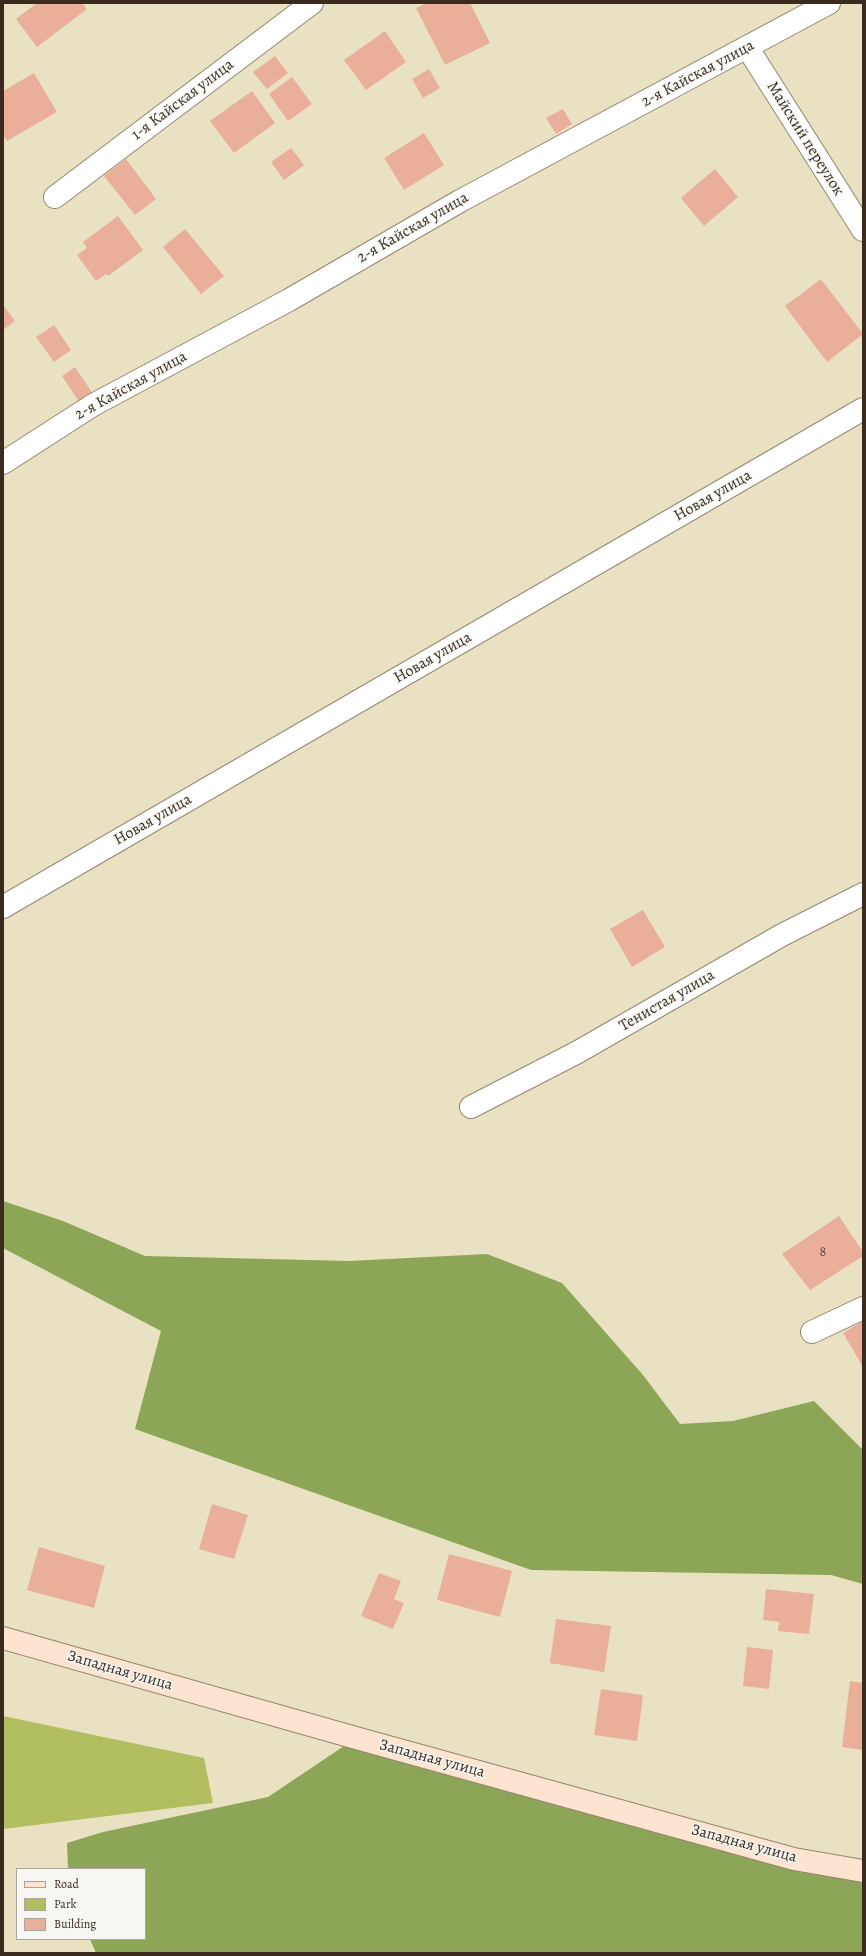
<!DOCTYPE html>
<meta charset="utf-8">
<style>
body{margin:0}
#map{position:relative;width:866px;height:1956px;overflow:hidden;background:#e8e2c2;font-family:Alegreya,serif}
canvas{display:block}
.frame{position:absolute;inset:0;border:4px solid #3b2a1e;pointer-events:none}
.legend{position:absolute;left:16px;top:1868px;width:130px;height:72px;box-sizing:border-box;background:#f6f6f2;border:1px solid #aba49d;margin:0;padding:5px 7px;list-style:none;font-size:12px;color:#3b2a1e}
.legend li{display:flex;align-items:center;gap:8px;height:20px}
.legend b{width:20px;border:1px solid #aba49d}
</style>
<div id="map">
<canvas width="866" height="1956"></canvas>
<div class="frame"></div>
<ul class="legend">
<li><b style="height:5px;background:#fde4d0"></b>Road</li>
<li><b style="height:11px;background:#b1be60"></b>Park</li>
<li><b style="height:11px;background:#eaaf98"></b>Building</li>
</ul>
</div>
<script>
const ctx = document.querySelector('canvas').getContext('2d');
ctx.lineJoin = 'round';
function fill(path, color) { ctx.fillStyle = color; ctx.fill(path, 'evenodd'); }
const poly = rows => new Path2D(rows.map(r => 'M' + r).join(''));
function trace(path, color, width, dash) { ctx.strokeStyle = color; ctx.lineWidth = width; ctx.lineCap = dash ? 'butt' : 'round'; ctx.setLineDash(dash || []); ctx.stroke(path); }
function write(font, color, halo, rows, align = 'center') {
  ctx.font = font + ' Alegreya,serif'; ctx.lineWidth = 3; ctx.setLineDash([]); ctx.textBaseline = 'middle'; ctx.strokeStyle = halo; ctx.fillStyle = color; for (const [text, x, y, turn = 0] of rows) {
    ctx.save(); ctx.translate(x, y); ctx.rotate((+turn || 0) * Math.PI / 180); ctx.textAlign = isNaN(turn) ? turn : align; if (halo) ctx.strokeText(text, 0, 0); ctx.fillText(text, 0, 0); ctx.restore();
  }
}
fill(poly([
 [3,1716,204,1758,213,1803,3,1829]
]), '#b1be60');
fill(poly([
 [3,1201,63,1221,145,1256,349,1261,487,1254,562,1283,643,1375,680,1424,733,1421,814,1401,863,1450,863,1584,831,1575,531,1570,135,1429,161,1331,3,1248],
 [356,1738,863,1871,863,1953,96,1953,90,1939,145,1939,145,1869,68,1869,67,1843,103,1832,268,1797]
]), '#8ca556');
fill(poly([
 [37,3,82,3,87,9,37,47,16,19],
 [427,3,470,3,490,43,445,65,416,8],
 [385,31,406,62,366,90,344,60],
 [275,56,288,73,267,89,253,72],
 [429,69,440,88,423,98,412,79],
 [34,73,57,112,7,141,3,135,3,91],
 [292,77,312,104,288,121,269,94],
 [252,91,275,123,234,153,210,121],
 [563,109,572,124,556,134,546,118],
 [424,133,444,165,404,190,384,158],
 [291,148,304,165,284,180,271,162],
 [126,159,156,199,135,215,104,176],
 [715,169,738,197,704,226,681,198],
 [118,216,143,250,108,276,106,274,96,281,77,255,87,248,83,242],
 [185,229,224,276,201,294,163,247],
 [821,279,863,334,827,362,785,306],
 [3,305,15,321,3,330],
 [54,325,71,350,54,362,36,337],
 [75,367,93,394,80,403,62,376],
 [643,910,665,947,632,967,610,929],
 [839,1216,863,1252,863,1256,810,1290,782,1254],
 [863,1321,863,1367,843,1333],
 [212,1504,248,1515,234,1559,199,1549],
 [39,1547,105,1566,94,1608,27,1590],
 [449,1554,512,1571,500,1617,437,1600],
 [379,1573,401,1581,394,1599,404,1603,393,1629,361,1616],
 [766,1589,814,1594,809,1634,778,1631,779,1622,763,1620],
 [556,1619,611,1626,604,1672,550,1663],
 [747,1647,773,1650,769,1689,743,1686],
 [850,1681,863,1683,863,1750,842,1747],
 [601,1689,643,1695,637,1741,594,1735]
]), '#eaaf98');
const street = poly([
 [747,47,863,230],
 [55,197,312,3],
 [3,463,93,405,289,300,460,201,829,3],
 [3,907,863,409],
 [471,1107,576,1053,782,935,863,894],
 [812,1332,863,1308]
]);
const secondary = poly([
 [3,1638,356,1738,794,1859,863,1871]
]);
trace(street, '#928670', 24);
trace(secondary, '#928670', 24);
trace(street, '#fff', 22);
trace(secondary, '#fde4d0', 22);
write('14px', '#674b3c', null, [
 ["8",823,1253]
]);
write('16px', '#3b2a1e', '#f6f6f2', [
 ["2-я Кайская улица",698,74,-28],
 ["1-я Кайская улица",183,100,-37],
 ["Майский переулок",805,139,58],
 ["2-я Кайская улица",413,228,-30],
 ["2-я Кайская улица",131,386,-29],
 ["Новая улица",713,496,-30],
 ["Новая улица",433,658,-30],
 ["Новая улица",153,820,-30],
 ["Тенистая улица",667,1001,-30],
 ["Западная улица",120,1671,16],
 ["Западная улица",432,1759,15],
 ["Западная улица",744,1844,15]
]);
</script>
